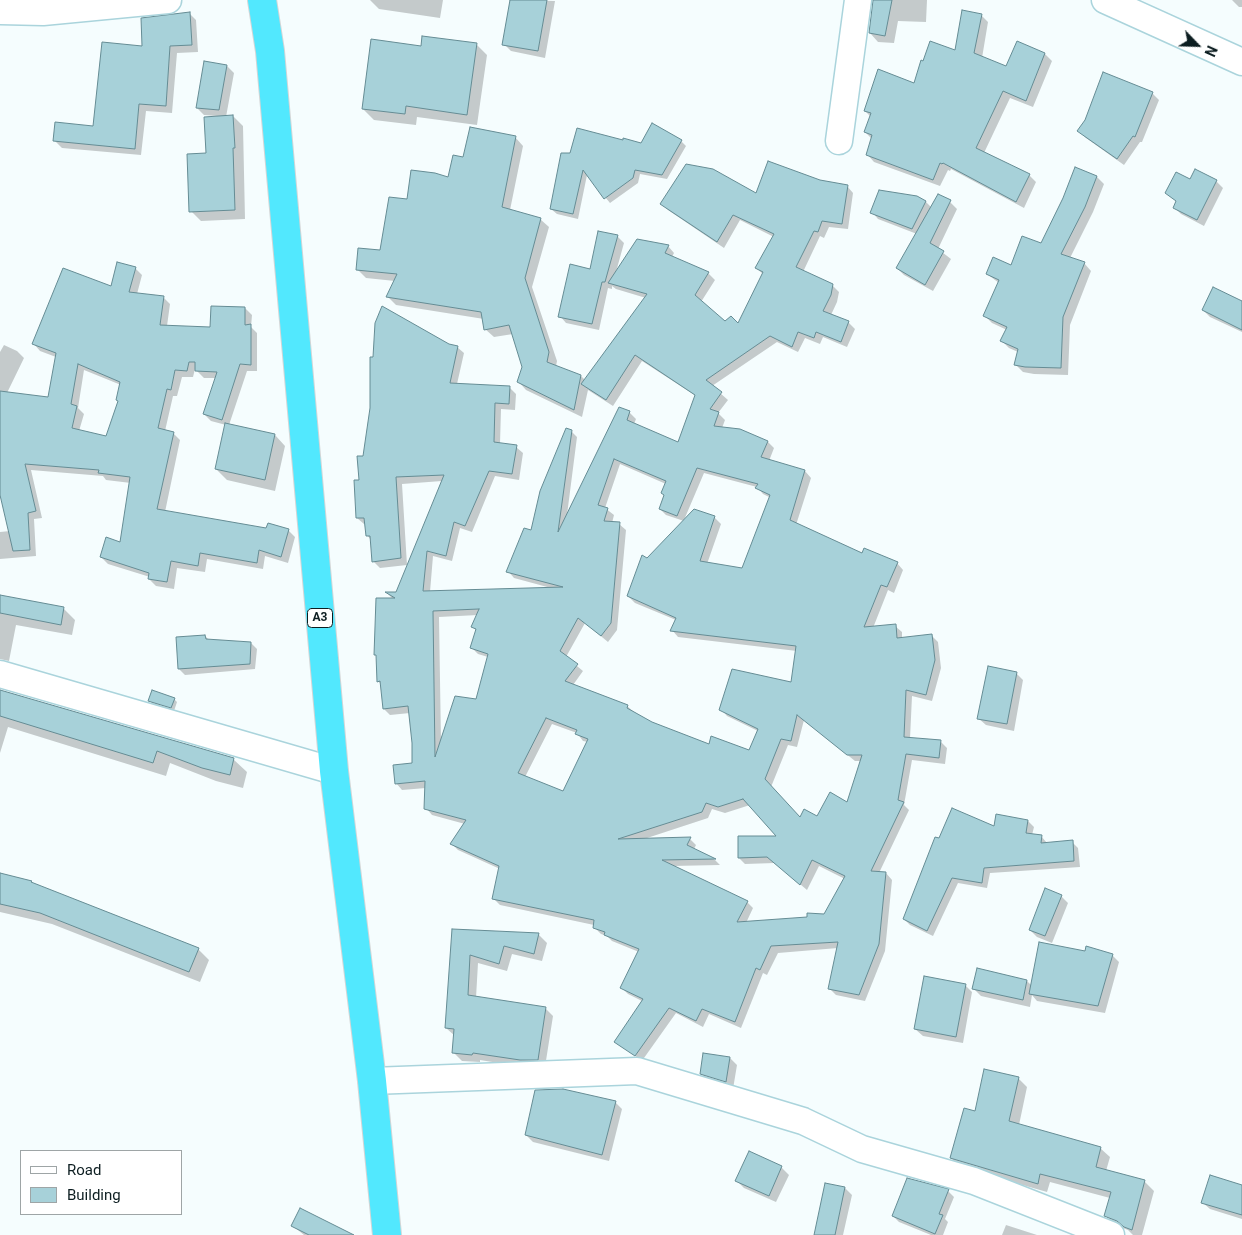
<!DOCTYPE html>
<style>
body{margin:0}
#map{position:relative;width:1242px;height:1235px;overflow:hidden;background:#f5fdfe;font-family:Roboto,sans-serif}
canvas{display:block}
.legend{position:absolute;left:20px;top:1150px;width:162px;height:65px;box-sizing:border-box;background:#fff;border:1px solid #9ea5a6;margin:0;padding:6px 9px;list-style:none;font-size:15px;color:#0d1e21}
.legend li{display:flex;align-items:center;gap:10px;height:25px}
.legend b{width:25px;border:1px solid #9ea5a6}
.north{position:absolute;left:1172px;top:20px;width:50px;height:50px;-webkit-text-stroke:4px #fff;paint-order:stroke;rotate:114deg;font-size:14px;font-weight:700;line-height:20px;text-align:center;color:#0d1e21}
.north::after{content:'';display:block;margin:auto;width:18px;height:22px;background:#0d1e21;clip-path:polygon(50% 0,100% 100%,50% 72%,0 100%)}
</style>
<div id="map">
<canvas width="1242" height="1235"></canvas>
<ul class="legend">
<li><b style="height:6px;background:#fff"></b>Road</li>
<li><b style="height:14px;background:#a7d1d9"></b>Building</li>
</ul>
<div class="north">N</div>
</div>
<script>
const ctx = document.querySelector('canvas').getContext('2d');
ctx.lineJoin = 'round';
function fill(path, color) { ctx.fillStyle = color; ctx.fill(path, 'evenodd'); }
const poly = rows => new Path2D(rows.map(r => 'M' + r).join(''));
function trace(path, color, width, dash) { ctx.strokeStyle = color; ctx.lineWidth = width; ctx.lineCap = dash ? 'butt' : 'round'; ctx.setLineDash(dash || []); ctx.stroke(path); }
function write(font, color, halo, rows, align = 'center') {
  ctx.font = font + ' Roboto,sans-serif'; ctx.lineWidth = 4.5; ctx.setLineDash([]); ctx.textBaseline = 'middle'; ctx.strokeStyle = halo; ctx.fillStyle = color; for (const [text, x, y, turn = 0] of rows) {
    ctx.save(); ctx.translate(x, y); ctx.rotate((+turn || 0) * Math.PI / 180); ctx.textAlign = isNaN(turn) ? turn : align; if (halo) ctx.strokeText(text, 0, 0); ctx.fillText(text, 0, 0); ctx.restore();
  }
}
fill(poly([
 [370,0,443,0,440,18,379,9],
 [512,0,555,1,545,58,511,51,504,44],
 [874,0,927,0,926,22,898,21,894,43,878,42,870,33],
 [1232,0,1242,0,1242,7,1239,7],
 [189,13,196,20,198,52,177,53,172,113,146,111,141,155,62,148,55,141,94,127,143,48],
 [981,15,988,22,982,58,1007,68,1017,42,1045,54,1052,61,1033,107,1010,98,984,153,1029,175,1036,182,1024,208,951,169,950,171,948,170,940,186,874,162,867,154,872,139,865,132,871,117,865,111,914,85,956,52],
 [476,44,487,55,477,125,417,117,416,125,374,120,363,109,422,47],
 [205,62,227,66,234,73,226,117,233,116,243,126,245,219,201,221,191,211,217,117,217,116,204,115,197,108],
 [1104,74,1153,94,1159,100,1142,142,1140,142,1124,165,1086,138,1079,131,1086,121],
 [515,137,523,146,510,210,540,219,549,227,532,287,557,361,556,366,581,376,585,380,646,298,616,289,612,286,612,289,608,288,599,330,566,323,560,316,617,236,624,243,616,272,668,246,674,253,672,257,708,273,715,280,701,302,725,323,739,325,763,274,756,268,774,237,740,220,724,248,668,210,662,203,757,195,819,182,847,186,853,193,848,229,829,227,824,238,820,236,803,272,832,285,839,292,837,302,831,315,848,322,855,329,847,347,823,337,820,344,805,338,798,352,777,342,712,386,728,400,718,413,725,420,722,428,740,430,768,442,774,448,769,461,805,471,811,478,796,525,863,555,897,563,903,570,894,593,888,590,873,628,895,626,902,632,902,639,931,635,938,642,941,668,932,701,912,696,910,739,940,741,947,748,945,764,912,760,904,805,909,810,879,873,886,873,892,880,885,951,865,1001,836,995,829,988,838,948,778,953,767,975,763,973,741,1028,709,1014,703,1027,676,1013,644,1058,638,1058,616,1041,642,1001,628,994,622,988,639,952,612,941,607,936,601,934,594,927,594,925,500,905,494,899,500,869,458,850,452,844,465,824,432,815,426,808,426,788,402,790,396,783,413,764,413,743,410,713,390,715,384,709,381,684,378,681,393,599,388,594,396,593,442,481,402,484,407,565,380,568,373,561,371,540,367,535,366,524,364,524,357,518,360,481,364,457,448,345,457,347,464,353,457,384,509,387,516,394,515,410,501,409,500,444,516,447,523,453,519,480,495,476,472,532,460,528,452,561,433,556,430,592,551,588,514,578,508,571,532,532,571,431,577,437,567,515,629,412,636,419,634,424,679,444,696,396,642,361,613,406,588,390,582,417,526,390,518,381,524,367,513,334,494,337,485,329,484,319,396,305,388,297,395,281,366,278,358,270,381,251,408,200,449,178,464,159],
 [620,464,666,484,665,495,660,509,666,515,684,521,648,559,628,596,635,603,676,620,672,630,678,637,797,651,792,684,721,709,727,716,758,731,749,752,709,746,652,723,634,712,627,706,573,685,583,671,566,657,585,623,608,642,617,630,626,530,619,524,612,523,614,515,605,508],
 [704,473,757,487,763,494,771,498,742,569,707,564,721,524,714,517,684,520],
 [478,615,473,627,477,631,472,648,478,654,488,657,477,701,441,742,439,617],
 [804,720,855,761,861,761,848,803,818,818,800,819,771,787,788,745,797,747],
 [552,724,577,733,583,741,588,742,563,792,525,777],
 [750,805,779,837,739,858,745,864,775,863,807,890,819,866,845,879,825,916,746,923,753,908,747,902,672,866,720,865,715,860,694,849,696,845,690,839,644,839,708,818,712,809,725,813],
 [623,141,642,144,681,141,686,146,667,179,640,174,638,183,610,203,587,175,578,219,557,214,551,209,571,154],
 [1097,177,1104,184,1093,212,1070,258,1084,263,1091,271,1070,325,1068,375,1034,374,1023,372,1016,365,1018,352,1009,348,1002,341,1007,330,992,323,984,315,999,283,987,274,1012,266,1041,244],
 [1191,181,1216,181,1223,188,1204,226,1181,214,1174,207,1177,202,1166,193],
 [917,198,926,202,932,208,950,202,957,209,938,249,951,259,933,291,904,275,897,268,917,234,878,219,872,212],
 [135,268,142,275,137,294,163,297,170,304,167,326,211,329,245,308,252,315,251,327,257,333,257,371,247,371,229,425,275,435,285,446,275,491,227,480,216,469,226,425,211,421,204,414,216,378,204,378,195,369,193,377,182,377,177,396,173,396,165,431,173,433,180,440,165,512,267,530,288,530,295,537,288,563,265,556,263,569,207,559,205,572,177,568,174,589,156,586,149,579,150,577,108,564,101,557,120,543,131,483,106,480,103,476,31,470,42,518,34,519,36,556,0,559,0,532,10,531,0,489,0,352,4,345,17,351,24,358,7,393,49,398,56,357,40,351,34,344,112,288],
 [84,370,121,385,119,402,107,438,79,431,84,414,78,408],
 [1242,303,1242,332,1210,317,1203,310],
 [0,596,64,609,75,620,72,635,16,625,9,661,0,659],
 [205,636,209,640,251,643,257,649,255,669,185,675,179,669],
 [1016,673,1023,680,1014,731,986,725,978,718],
 [0,691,233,759,247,772,243,788,216,781,170,763,166,776,8,727,0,753],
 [174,699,177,702,174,711,153,704,149,701],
 [1028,821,1034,827,1032,835,1041,836,1047,843,1072,842,1078,848,1080,867,990,873,987,888,958,883,933,936,910,925,904,919,940,840],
 [0,875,31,882,34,885,198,949,209,960,200,982,52,924,0,912],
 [1061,896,1068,903,1052,943,1037,937,1030,930],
 [453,930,539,935,547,943,542,961,512,954,507,971,478,963,476,998,545,1008,553,1016,545,1067,529,1068,480,1060,480,1062,462,1061,454,1053,455,1036,446,1028],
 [1086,952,1112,955,1119,962,1105,1013,1037,1001,1032,995,1030,1007,981,996,974,989,1027,981,1032,986],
 [965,985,972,992,963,1043,923,1036,915,1029],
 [730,1058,737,1065,733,1089,708,1081,701,1074],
 [1018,1078,1027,1087,1019,1125,1100,1148,1110,1157,1106,1171,1144,1181,1154,1191,1142,1235,1133,1235,1128,1230,1115,1225,1106,1216,1110,1198,1050,1182,1047,1192,960,1167,951,1158,976,1113],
 [615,1102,622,1109,609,1161,533,1142,526,1135],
 [750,1153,782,1168,789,1175,776,1202,744,1188,737,1181],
 [826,1184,845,1188,852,1195,843,1235,815,1235],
 [1242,1186,1242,1219,1210,1209,1202,1202],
 [948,1191,954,1197,945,1219,948,1222,943,1235,931,1235,899,1222,893,1216],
 [1006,1225,1037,1235,1002,1235],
 [293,1226,337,1235,304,1235]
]), '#0003');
const building = poly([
 [510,0,547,0,538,51,502,45,510,0],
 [873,0,892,0,885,36,869,33,873,0],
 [962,10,982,14,974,53,1006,66,1017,41,1045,53,1026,101,1003,91,976,148,1030,174,1016,202,943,163,942,164,940,163,933,180,866,155,872,135,864,132,871,113,864,111,878,69,914,83,921,60,923,61,930,41,955,50,962,10],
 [190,12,192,45,170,46,166,106,139,104,135,149,53,141,55,122,93,126,102,42,142,46,141,18,190,12],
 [422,36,477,43,467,115,406,106,405,114,362,109,371,39,421,46,422,36],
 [204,61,227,65,219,110,196,108,204,61],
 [1103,72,1153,92,1135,137,1133,136,1117,159,1077,131,1085,120,1103,72],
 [233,115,235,148,233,148,235,210,189,212,187,154,206,153,204,117,233,115],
 [652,123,682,140,662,175,635,170,633,178,604,199,583,170,573,214,550,209,561,153,570,153,577,128,623,140,623,138,641,143,652,123],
 [470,127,516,136,502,207,541,218,525,278,549,352,547,362,581,375,574,410,517,382,522,367,509,325,484,330,481,312,386,297,397,274,356,270,358,248,380,250,389,197,407,199,411,170,435,173,448,177,453,155,463,157,470,127],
 [768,161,820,180,848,185,842,224,822,221,818,232,814,231,796,267,833,284,831,295,823,311,849,321,841,342,816,332,814,338,798,332,792,347,770,336,706,380,722,392,710,409,719,412,714,426,740,429,768,441,761,457,805,470,790,520,862,553,864,548,898,562,887,587,881,585,864,627,896,624,897,638,932,634,935,660,926,695,906,690,904,737,941,740,939,758,906,754,898,800,904,802,871,871,886,872,879,944,859,995,828,989,838,942,771,946,760,970,756,968,735,1022,702,1009,696,1021,669,1008,635,1056,614,1042,643,999,620,988,639,949,604,935,605,932,593,928,594,920,492,899,499,866,450,844,466,820,424,809,425,781,395,784,393,765,412,763,412,743,408,706,383,709,380,681,377,682,376,655,374,655,376,598,395,598,385,592,396,592,444,475,396,477,401,558,372,562,370,536,366,536,364,518,356,518,354,480,359,480,357,456,363,456,370,408,370,357,373,357,375,323,382,306,449,344,458,346,450,383,510,386,509,404,495,403,494,442,517,445,512,474,489,471,465,526,454,522,446,556,427,551,423,591,563,587,506,572,524,528,531,530,540,491,566,428,572,430,558,532,619,407,630,411,627,420,678,442,695,395,635,355,606,400,581,384,647,294,608,283,637,239,669,245,665,253,709,272,695,295,725,321,731,316,738,323,763,272,755,268,774,234,733,215,717,242,660,204,686,164,713,169,756,193,768,161],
 [614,459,666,481,661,493,664,495,659,509,677,516,697,468,758,484,755,488,770,495,742,568,700,561,715,516,694,509,647,558,642,555,627,596,676,618,670,631,796,646,791,682,732,669,719,710,758,729,749,750,711,736,709,744,652,722,627,708,628,705,565,681,578,664,560,651,578,618,601,636,611,623,620,522,604,521,608,508,598,505,614,459],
 [479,609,471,627,476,629,470,648,488,654,476,699,455,696,435,757,433,611,479,609],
 [797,715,847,755,862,755,847,802,830,792,817,816,804,809,800,817,765,779,781,739,791,741,797,715],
 [546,718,577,730,575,734,588,739,563,791,518,773,546,718],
 [743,799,776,836,738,836,738,858,767,857,800,885,812,860,845,876,824,914,807,913,807,917,737,922,748,901,662,860,716,859,687,845,691,837,618,839,702,812,706,803,718,807,743,799],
 [1075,167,1097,176,1085,207,1061,254,1085,262,1063,317,1061,368,1025,367,1014,365,1018,349,1000,341,1007,327,983,316,999,280,986,274,993,257,1011,265,1022,236,1041,243,1063,198,1075,167],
 [1195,169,1217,180,1197,220,1173,208,1176,201,1165,193,1176,172,1190,179,1195,169],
 [879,190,917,196,926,201,912,229,870,213,879,190],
 [938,194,951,200,930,243,944,251,925,285,896,268,938,194],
 [598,231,618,235,605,282,602,282,592,324,558,317,570,264,590,269,598,231],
 [117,262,136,267,129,292,164,296,160,325,210,327,211,306,245,307,245,325,251,324,251,365,240,364,222,420,203,414,217,372,195,371,195,362,189,362,187,371,175,370,171,390,167,389,158,428,174,432,157,509,266,528,268,523,289,529,281,557,259,550,257,563,200,553,198,566,171,561,167,582,148,579,149,573,100,557,106,537,120,542,130,477,98,473,99,470,25,464,36,511,28,513,30,550,13,551,0,495,0,391,48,397,56,353,32,344,63,268,111,286,117,262],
 [78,364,120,382,116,400,118,401,106,436,72,428,77,406,71,404,78,364],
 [1213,287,1242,301,1242,330,1202,310,1213,287],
 [225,423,275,434,265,480,215,469,225,423],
 [0,595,64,607,61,625,0,613,0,595],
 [205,635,206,639,251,642,250,664,178,669,176,637,205,635],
 [988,666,1017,672,1007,724,977,719,988,666],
 [0,690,234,758,230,775,202,768,157,751,153,763,0,716,0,690],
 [152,690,175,698,171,708,148,701,152,690],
 [952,808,994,826,996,814,1028,820,1026,833,1042,835,1041,843,1073,840,1074,861,984,868,982,883,952,878,927,931,903,919,935,837,939,838,952,808],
 [0,873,32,881,31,882,199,948,189,972,40,913,0,904,0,873],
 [1045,888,1062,895,1045,936,1029,930,1045,888],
 [452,929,539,933,534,954,504,946,499,964,470,955,468,995,546,1007,538,1060,520,1060,473,1053,472,1055,452,1053,454,1029,445,1028,452,929],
 [1039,942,1085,951,1086,946,1113,954,1098,1006,1029,994,1039,942],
 [977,968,1027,980,1023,1000,972,989,977,968],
 [924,976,966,984,956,1037,914,1029,924,976],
 [703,1053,730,1057,726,1082,700,1074,703,1053],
 [984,1069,1019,1077,1009,1121,1101,1147,1096,1167,1145,1180,1132,1230,1124,1227,1117,1221,1104,1216,1111,1192,1040,1174,1038,1184,950,1158,964,1108,975,1111,984,1069],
 [563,1089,616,1101,602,1155,525,1135,535,1090,563,1089],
 [749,1151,782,1166,769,1196,735,1181,749,1151],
 [1210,1175,1242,1185,1242,1215,1201,1203,1210,1175],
 [907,1178,949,1189,939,1214,943,1215,935,1234,892,1216,907,1178],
 [825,1183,845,1187,835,1235,814,1235,825,1183],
 [300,1208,354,1235,309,1235,291,1226,300,1208]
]);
fill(building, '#a7d1d9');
trace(building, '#658c94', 1);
const minor = poly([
 [1105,0,1242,62],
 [0,11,43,12,168,0],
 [839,141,858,0],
 [0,674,334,771],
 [372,1081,637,1071,803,1121,862,1149,974,1181,1111,1235]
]);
const trunk = poly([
 [262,0,270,51,334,771,372,1081,387,1235]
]);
trace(minor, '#aad4dc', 29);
trace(trunk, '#d3d6d7', 30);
trace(minor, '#fff', 26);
trace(trunk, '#52e8fe', 28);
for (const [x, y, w] of [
 [320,618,25]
]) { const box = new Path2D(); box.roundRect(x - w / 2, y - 9.5, w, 19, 4); ctx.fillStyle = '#fff'; ctx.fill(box); trace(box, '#0d1e21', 1); }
write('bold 12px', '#0d1e21', null, [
 ["A3",320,618]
]);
</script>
